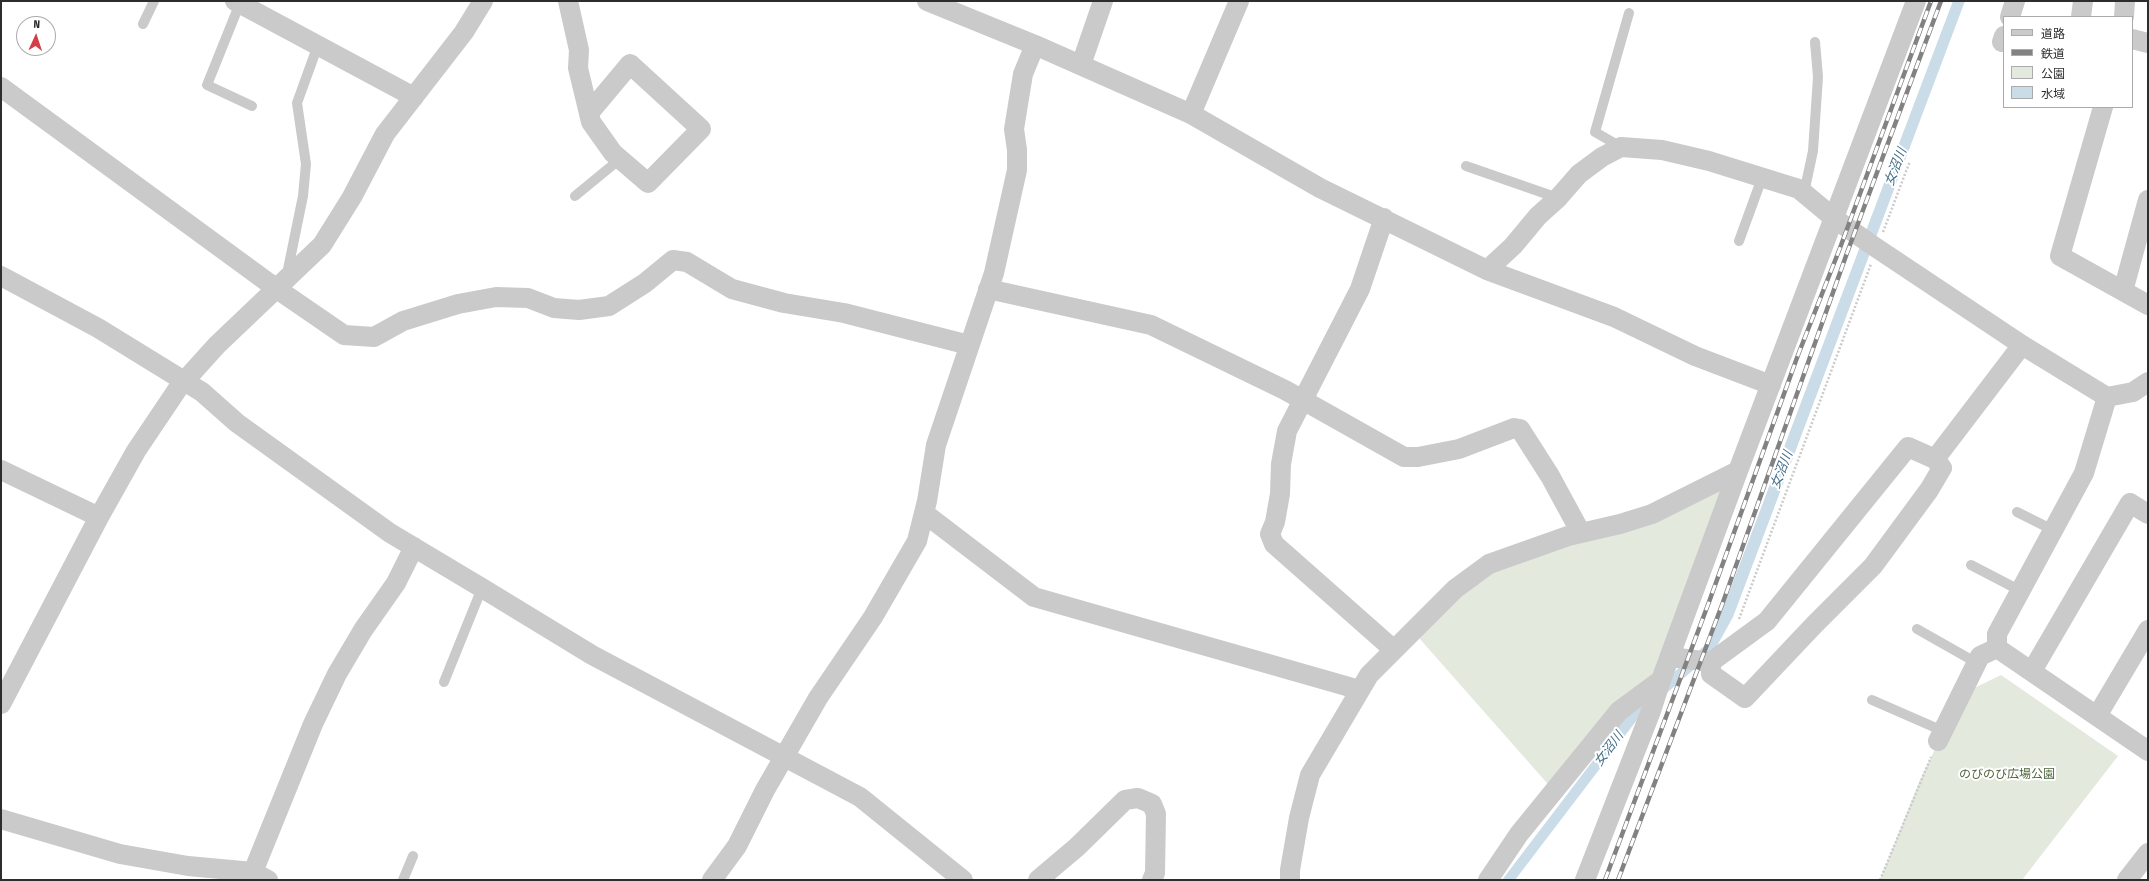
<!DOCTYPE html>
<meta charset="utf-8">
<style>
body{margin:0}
#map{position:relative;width:2149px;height:881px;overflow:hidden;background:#fff;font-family:"Fira Sans Condensed","Noto Sans JP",sans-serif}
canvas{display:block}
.frame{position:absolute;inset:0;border:2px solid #2d2d2d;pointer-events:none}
.legend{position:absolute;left:2003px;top:16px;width:130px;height:92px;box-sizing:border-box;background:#fff;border:1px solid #ababab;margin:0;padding:5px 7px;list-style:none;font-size:12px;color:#2d2d2d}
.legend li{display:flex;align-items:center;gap:8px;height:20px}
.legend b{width:20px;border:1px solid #ababab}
.north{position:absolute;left:16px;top:16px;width:40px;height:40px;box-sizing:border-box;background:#fff;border:1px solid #ababab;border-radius:50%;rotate:3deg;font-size:11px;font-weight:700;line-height:16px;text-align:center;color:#2d2d2d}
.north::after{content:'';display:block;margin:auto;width:14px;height:18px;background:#d53e49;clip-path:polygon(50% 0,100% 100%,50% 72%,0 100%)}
</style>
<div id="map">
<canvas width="2149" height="881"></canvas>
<div class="frame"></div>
<ul class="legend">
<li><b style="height:5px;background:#cacaca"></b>道路</li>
<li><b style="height:5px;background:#828282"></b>鉄道</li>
<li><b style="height:11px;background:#e3e9dc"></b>公園</li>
<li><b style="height:11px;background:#c9dce8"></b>水域</li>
</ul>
<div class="north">N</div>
</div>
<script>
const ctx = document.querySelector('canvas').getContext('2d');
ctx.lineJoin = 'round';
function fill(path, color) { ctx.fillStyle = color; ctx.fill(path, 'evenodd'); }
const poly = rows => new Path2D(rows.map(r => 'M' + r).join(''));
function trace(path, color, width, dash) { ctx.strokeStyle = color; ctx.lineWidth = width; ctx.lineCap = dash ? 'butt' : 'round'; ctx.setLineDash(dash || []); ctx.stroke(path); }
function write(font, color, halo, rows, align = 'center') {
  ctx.font = font + ' "Fira Sans Condensed","Noto Sans JP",sans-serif'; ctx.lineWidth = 4; ctx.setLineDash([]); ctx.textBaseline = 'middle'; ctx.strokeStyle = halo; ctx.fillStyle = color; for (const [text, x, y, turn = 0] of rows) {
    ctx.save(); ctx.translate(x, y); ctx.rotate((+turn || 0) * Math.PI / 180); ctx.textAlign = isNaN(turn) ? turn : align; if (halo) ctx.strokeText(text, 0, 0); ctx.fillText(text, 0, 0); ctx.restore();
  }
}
fill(poly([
 [1738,471,1670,657,1554,791,1412,630,1519,554],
 [2001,675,2118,756,2022,880,1880,880,1920,780,1962,694]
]), '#e3e9dc');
fill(poly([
 [1953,1,1965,1,1733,617,1713,653,1640,716,1515,880,1502,880,1633,708,1711,640]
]), '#c9dce8');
trace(poly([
 [1883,232,1910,161],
 [1739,619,1871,264],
 [1880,880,1931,757]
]), '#cacaca', 2.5, [2, 2]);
trace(poly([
 [240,3,207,85,252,106],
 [143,24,154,1],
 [1621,147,1595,132,1629,13],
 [1466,166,1558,198],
 [1804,193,1813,151,1818,77,1815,42],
 [575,196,620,159],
 [1739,241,1762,178],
 [287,274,303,196,306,164,297,103,318,45],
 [2017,512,2053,530],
 [1971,565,2021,591],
 [1917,629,1977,663],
 [444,682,482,588],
 [1872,700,1943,731],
 [403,880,413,856]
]), '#cacaca', 10);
trace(poly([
 [235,1,414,97],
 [568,1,579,50,578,68,591,122,613,153,648,183,701,129,630,64,589,113],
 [927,1,1035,45,1191,114,1320,188,1487,270,1614,317,1695,356,1771,385],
 [2010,17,2015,1],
 [2081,17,2083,1],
 [2124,17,2125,1],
 [2004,36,2002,42,2004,42],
 [2132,39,2148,43],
 [1081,65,1103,1],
 [1,87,277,289,344,335,374,337,403,321,458,304,496,297,528,298,554,308,579,310,609,306,645,283,673,260,687,262,732,289,784,303,844,313,969,345],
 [2103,107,2060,256,2148,305],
 [1191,114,1239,1],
 [1384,218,1360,289,1287,431,1281,464,1280,494,1275,522,1270,534,1274,544,1394,650],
 [1487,270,1513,246,1538,216,1558,198,1579,174,1602,157,1621,147,1662,150,1709,161,1799,189,1835,219,1872,245,2022,345,2107,397,2133,392,2148,382],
 [1,276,98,328,202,392,237,423,390,533,482,588,592,655,860,797,963,880],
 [988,289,1151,325,1285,390,1404,457,1418,457,1459,449,1514,428,1520,429,1550,476,1581,533],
 [2123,291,2148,200],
 [1,470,99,517],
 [924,513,1034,597,1360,690],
 [1997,648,1997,634,2084,473,2107,397],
 [1997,648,2148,751],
 [1670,657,1711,662,1767,621,1908,447,1935,459,2022,345],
 [1711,662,1711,674,1745,698,1814,625,1873,566,1929,490,1942,468,1935,459],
 [2032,671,2130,503,2148,514],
 [1,704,99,517,136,451,179,387,217,345,322,245,352,197,385,134,464,32,483,1],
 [2097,716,2148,630],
 [1938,741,1980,656,1997,648],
 [1,819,120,854,188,866,253,872,268,880],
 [253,872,313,724,337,674,363,630,396,583,414,547],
 [712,880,737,846,765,790,818,698,873,617,917,541,927,501,936,445,994,273,1017,170,1017,150,1014,129,1023,74,1035,45],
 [1038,880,1077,847,1125,800,1138,798,1152,804,1156,814,1155,873,1152,880],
 [1290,880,1290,870,1299,818,1310,775,1369,675,1455,589,1489,564,1568,536,1620,524,1652,514,1738,471],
 [1488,880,1519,834,1619,711,1661,680],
 [1585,880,1651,711,1661,680,1738,471,1916,1],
 [2127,880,2148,853]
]), '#cacaca', 20);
const rail = poly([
 [1605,880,1709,602,1798,355,1840,248,1931,1],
 [1618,880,1722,605,1847,253,1941,1]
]);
trace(rail, '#828282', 4.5);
trace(rail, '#fff', 3, [9]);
write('12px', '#50643e', '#fff', [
 ["のびのび広場公園",2007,775]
]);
write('italic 13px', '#426d88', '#fff', [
 ["女沼川",1896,167,-69],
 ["女沼川",1782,470,-69],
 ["女沼川",1609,749,-53]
]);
</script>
